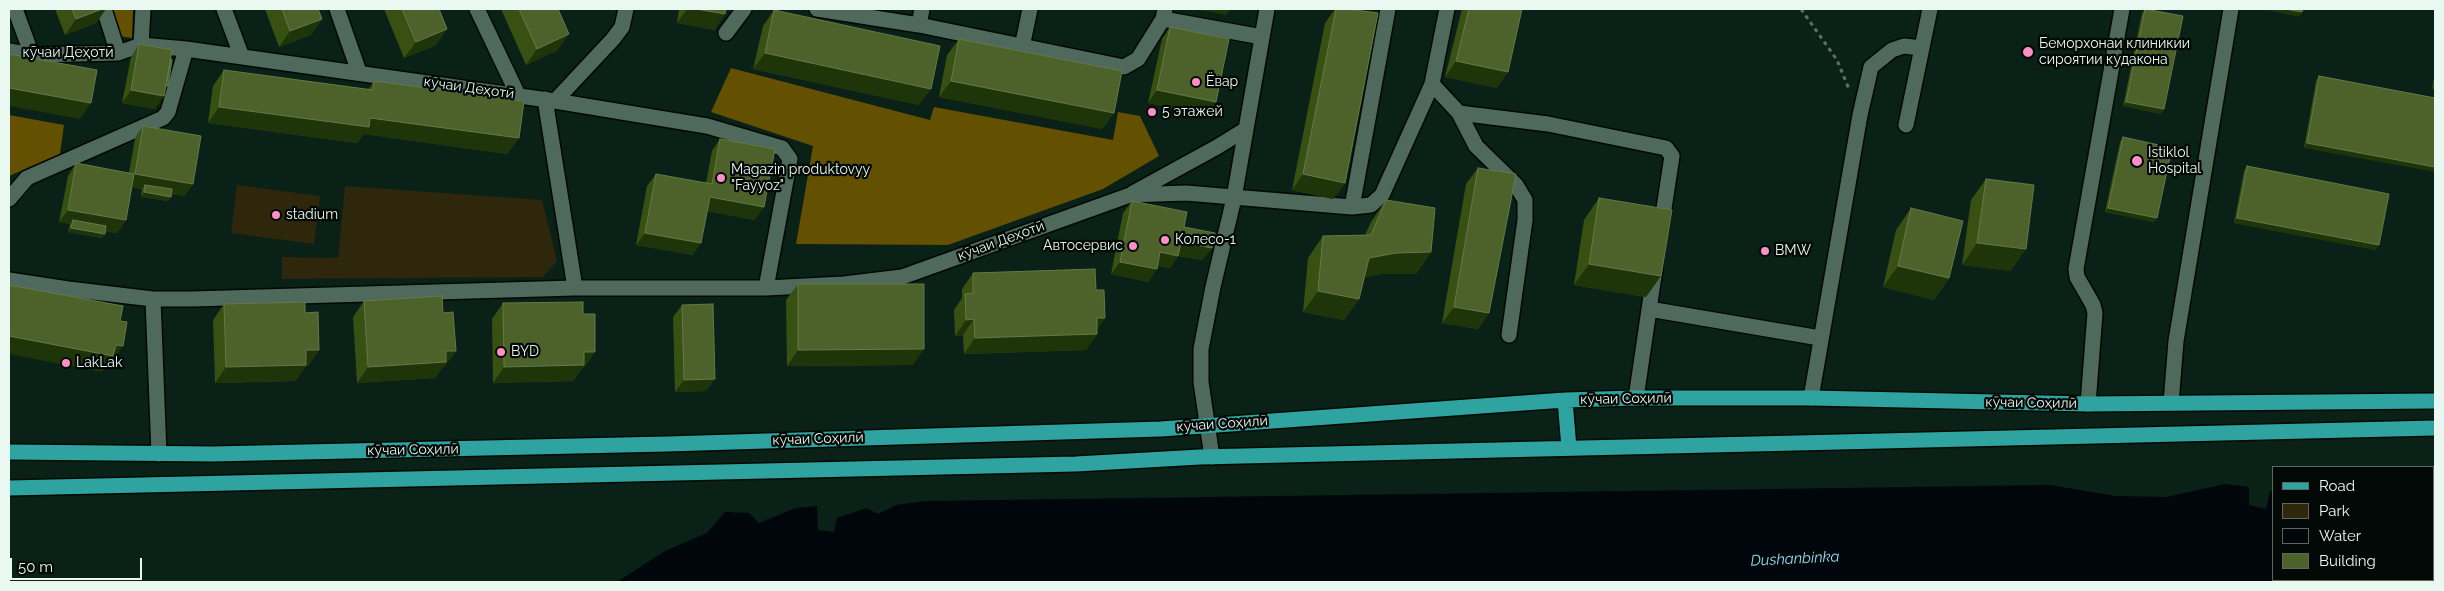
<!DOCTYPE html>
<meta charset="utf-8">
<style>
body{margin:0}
#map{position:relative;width:2444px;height:591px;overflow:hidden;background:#092117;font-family:Raleway,sans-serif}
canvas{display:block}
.frame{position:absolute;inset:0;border:10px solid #e9f8f0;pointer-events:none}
.legend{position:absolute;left:2272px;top:466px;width:162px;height:115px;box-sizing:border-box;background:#020805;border:1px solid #5e6863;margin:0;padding:6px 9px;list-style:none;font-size:15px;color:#e9f8f0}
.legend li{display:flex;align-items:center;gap:10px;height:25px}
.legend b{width:25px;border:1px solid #5e6863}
.scale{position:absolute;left:10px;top:558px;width:132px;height:22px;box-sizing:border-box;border:2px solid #e9f8f0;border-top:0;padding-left:6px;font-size:15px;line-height:18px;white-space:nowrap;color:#e9f8f0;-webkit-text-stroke:4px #020805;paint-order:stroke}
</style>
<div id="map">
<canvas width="2444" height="591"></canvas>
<div class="frame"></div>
<ul class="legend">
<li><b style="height:6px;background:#2fa3a0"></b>Road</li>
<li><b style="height:14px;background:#2f270c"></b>Park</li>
<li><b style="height:14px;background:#00070c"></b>Water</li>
<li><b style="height:14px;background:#4c622a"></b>Building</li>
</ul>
<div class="scale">50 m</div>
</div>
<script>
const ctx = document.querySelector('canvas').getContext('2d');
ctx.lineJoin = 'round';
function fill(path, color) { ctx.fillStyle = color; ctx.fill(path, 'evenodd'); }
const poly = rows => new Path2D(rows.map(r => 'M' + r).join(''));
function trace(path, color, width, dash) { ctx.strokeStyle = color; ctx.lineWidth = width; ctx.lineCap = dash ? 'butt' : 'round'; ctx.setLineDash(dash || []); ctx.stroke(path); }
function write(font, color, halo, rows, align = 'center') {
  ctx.font = font + ' Raleway,sans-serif'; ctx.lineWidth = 4.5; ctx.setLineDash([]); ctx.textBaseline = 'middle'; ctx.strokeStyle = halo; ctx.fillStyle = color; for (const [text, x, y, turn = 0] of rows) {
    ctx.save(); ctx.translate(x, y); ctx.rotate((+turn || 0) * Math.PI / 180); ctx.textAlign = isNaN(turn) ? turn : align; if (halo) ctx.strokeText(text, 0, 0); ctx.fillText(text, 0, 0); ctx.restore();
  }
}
fill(poly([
 [237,185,320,196,314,244,231,233],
 [345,186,542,200,557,261,543,277,282,279,282,257,338,258]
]), '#2f270c');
fill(poly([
 [111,9,133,9,132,38,119,36],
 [731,68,930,120,934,107,1113,140,1118,112,1140,116,1159,156,1103,189,948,245,796,244,813,146,711,112],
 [9,115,64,125,60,154,9,176]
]), '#635000');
fill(poly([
 [2225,484,2249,487,2249,505,2266,509,2270,491,2273,491,2273,580,2433,580,2433,576,2435,577,2435,582,617,582,665,551,707,533,725,512,749,513,759,523,796,508,817,506,818,530,834,532,837,518,867,508,878,514,896,505,925,501,2050,485,2116,496,2166,497]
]), '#00070c');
const minor = poly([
 [15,9,32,55],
 [104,9,118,53],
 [224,9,242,57],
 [337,9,359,72],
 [477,9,518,95],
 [817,9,919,25,1124,67,1138,59,1163,19,1165,9],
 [1163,19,1262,37],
 [919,25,922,9],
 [726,33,744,9],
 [141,45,143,9],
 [1022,47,1030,9],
 [9,51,32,55,118,53,141,45,186,49,555,101,707,126,782,148,790,159,766,288],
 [1432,84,1459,113,1548,124,1666,148,1672,156,1661,228],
 [545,99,575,288],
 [555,101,613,39,622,27,626,9],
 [1459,113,1476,146,1516,185,1525,200,1525,220,1509,335],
 [1906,125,1930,9],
 [1133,193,1217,147,1246,129],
 [9,199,27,178,163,118,168,112,186,49],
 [1352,207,1388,9],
 [9,280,68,289,153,299,192,299,575,288,766,288,844,284,902,277,1130,195,1186,193,1352,207,1371,205,1382,195,1432,84,1447,9],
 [153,299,159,454],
 [1649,309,1820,338],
 [1636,398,1655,269],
 [1811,398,1860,115,1871,67,1892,50,1904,46,1922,48],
 [2171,403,2176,341,2231,9],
 [2088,404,2095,313,2093,305,2077,277,2076,269,2122,9],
 [1212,457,1201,382,1201,349,1213,287,1234,198,1267,9]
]);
const major = poly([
 [1565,400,1569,448],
 [9,452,213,454,667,444,1161,429,1565,400,1636,398,1811,398,2088,404,2435,401],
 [9,488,1076,464,1200,457,2435,428]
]);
trace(minor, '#000a03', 18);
trace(major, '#000a03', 18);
trace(poly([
 [1801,9,1837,60,1849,89]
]), '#5b7067', 3, [4, 4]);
trace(minor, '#4f695c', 15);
trace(major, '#2fa3a0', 15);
fill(poly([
 [55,9,106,9,96,23,65,35],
 [265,9,318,9,322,19,311,35,279,47],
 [384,9,439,9,447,29,436,45,404,58],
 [501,9,558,9,558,50,526,65],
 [679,9,726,9,725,14,714,30,677,23],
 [1335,9,1347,9,1345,183,1333,199,1292,190,1325,23],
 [1462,9,1522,9,1497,88,1445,77],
 [2145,9,2164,109,2161,114,2123,106,2142,13],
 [774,10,919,105,753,69,763,26],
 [1170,27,1216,102,1207,115,1148,103,1162,39],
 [959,39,1103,129,939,97,947,55],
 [139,44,165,90,155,109,122,103,131,57],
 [224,70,368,90,374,81,519,138,507,154,364,134,357,143,208,123,213,86],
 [2435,72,2435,90,2432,89],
 [2319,76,2435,98,2304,148,2316,81],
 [143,126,193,184,184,196,172,194,171,197,168,201,141,197,142,189,132,187,126,220,117,233,105,231,102,238,68,232,70,224,59,222,68,176,76,163,129,173,135,138],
 [2123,137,2154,222,2105,212,2120,142],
 [720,139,755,220,707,211,693,255,636,245,647,186,656,174,706,183,712,151],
 [2247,166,2376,250,2234,223,2244,171],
 [1478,168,1489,313,1478,329,1442,323,1466,184],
 [1986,179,2011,271,1962,265,1971,200],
 [1599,198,1646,297,1574,285,1584,220],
 [1386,200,1431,252,1416,274,1381,274,1364,277,1359,299,1344,320,1303,312,1308,258,1323,236,1365,235,1371,222],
 [1132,201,1184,227,1203,260,1178,256,1170,268,1158,266,1148,282,1111,274,1123,213],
 [1911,208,1949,278,1934,300,1883,287,1896,230],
 [973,273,1105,318,1097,329,1097,334,1086,350,964,354,963,335,955,336,954,310,962,298,962,289],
 [798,284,913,365,787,366,786,300],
 [364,301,443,313,456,351,444,367,443,367,435,378,357,383,353,317],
 [503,303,584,368,582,368,573,381,493,383,492,319],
 [224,304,305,313,319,350,308,366,306,366,295,381,215,383,213,320],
 [682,305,706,391,675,392,673,317]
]), '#395013');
fill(poly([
 [102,9,106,9,96,23,65,35,76,19],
 [687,9,696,9,725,14,714,30,677,23],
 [1195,9,1231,9,1226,15],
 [2268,9,2285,9,2302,12,2299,17,2267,10],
 [322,19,311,35,279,47,290,31],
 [447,29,436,45,404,58,416,42],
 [569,34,558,50,526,65,537,49],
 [765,53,931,89,919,105,753,69],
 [1456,61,1508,72,1497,88,1445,77],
 [951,81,1114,113,1103,129,939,97],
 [2435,84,2435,90,2432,89],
 [9,88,91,103,80,119,9,106],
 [131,90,164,96,155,109,122,103],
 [1157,90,1216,102,1207,115,1148,103],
 [2126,102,2164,109,2161,114,2123,106],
 [219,107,370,118,519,138,507,154,364,134,357,143,208,123],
 [2307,143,2435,167,2435,172,2304,148],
 [135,174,193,184,184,196,144,190,145,185,142,189,126,186],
 [1303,174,1345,183,1333,199,1292,190],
 [144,192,171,197,168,201,141,197],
 [710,197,764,207,755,220,701,210],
 [2108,208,2157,218,2154,222,2105,212],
 [68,210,126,220,117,233,72,225,73,220,70,224,59,222],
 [2237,218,2379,245,2376,250,2234,223],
 [71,228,105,234,102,238,68,232],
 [645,233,701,243,693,255,636,245],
 [1181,242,1212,248,1203,260,1178,256,1170,268,1151,265,1160,252],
 [1977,243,2026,249,2011,271,1962,265],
 [1431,252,1416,274,1381,274,1354,279,1369,258,1396,253],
 [1120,262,1157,269,1148,282,1111,274],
 [1589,264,1661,276,1646,297,1574,285],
 [1898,266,1949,278,1934,300,1883,287],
 [1318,291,1359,299,1344,320,1303,312],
 [1454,307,1489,313,1478,329,1442,323],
 [1097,318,1105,318,1094,334],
 [974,319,963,335,955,336,966,320],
 [1097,334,1086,350,964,354,975,338],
 [9,336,116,345,123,346,112,362,110,362,102,372,9,354],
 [924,349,913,365,787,366,798,350],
 [306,350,319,350,308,366,306,366,295,381,215,383,226,367],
 [446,351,456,351,444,367,443,367,435,378,357,383,368,367],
 [584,352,595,352,584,368,582,368,573,381,493,383,504,367],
 [715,379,706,391,675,392,684,380]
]), '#1e350a');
const building = poly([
 [72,9,102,9,76,19,72,9],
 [282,9,318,9,322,19,290,31,282,9],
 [402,9,439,9,447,29,416,42,402,9],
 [519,9,558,9,569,34,537,49,519,9],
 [696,9,726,9,725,14,696,9],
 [1336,9,1347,9,1378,13,1345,183,1303,174,1336,9],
 [1469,9,1522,9,1508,72,1456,61,1469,9],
 [2145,9,2183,16,2164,109,2126,102,2145,9],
 [2285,9,2303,9,2302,12,2285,9],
 [774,10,940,46,931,89,765,53,774,10],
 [1170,27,1229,39,1216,102,1157,90,1170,27],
 [959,39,1122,71,1114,113,951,81,959,39],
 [139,44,172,50,164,96,131,90,139,44],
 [9,54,97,70,91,103,9,88,9,54],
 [171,59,172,60,168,86,166,86,171,59],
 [224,70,373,90,374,81,524,101,519,138,370,118,369,127,219,107,224,70],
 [2319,76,2435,98,2435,167,2307,143,2319,76],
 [143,126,201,136,193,184,135,174,143,126],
 [2123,137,2172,148,2157,218,2108,208,2123,137],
 [720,139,775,149,764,207,710,197,701,243,645,233,656,174,712,184,720,139],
 [76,163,134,174,126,220,68,210,76,163],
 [2247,166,2389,194,2379,245,2237,218,2247,166],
 [1478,168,1516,174,1489,313,1454,307,1478,168],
 [1986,179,2034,185,2026,249,1977,243,1986,179],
 [145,185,172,189,171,197,144,192,145,185],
 [1599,198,1672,210,1661,276,1589,264,1599,198],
 [1386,200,1435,208,1431,252,1396,253,1369,258,1359,299,1318,291,1323,236,1371,235,1386,200],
 [1132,201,1187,212,1184,227,1215,233,1212,248,1181,242,1178,256,1160,252,1157,269,1120,262,1132,201],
 [1911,208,1963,221,1949,278,1898,266,1911,208],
 [73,220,106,226,105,234,71,228,73,220],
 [1095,269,1096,290,1104,290,1105,318,1097,318,1097,334,975,338,974,319,966,320,965,294,973,293,973,273,1095,269],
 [798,284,924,284,924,349,798,350,798,284],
 [9,285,123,306,120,321,127,322,123,346,116,345,113,356,9,336,9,285],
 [442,296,443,313,453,312,456,351,446,351,446,362,368,367,364,301,442,296],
 [305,302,305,313,318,312,319,350,306,350,306,365,226,367,224,304,305,302],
 [583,302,583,314,595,314,595,352,584,352,584,365,504,367,503,303,583,302],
 [713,304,715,379,684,380,682,305,713,304]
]);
fill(building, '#4c622a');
trace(building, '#657949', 1);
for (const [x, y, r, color] of [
 [2028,52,6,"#fb8fc6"],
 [1196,82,5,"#fb8fc6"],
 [1152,112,5,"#fb8fc6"],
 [2137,161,6,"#fb8fc6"],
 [721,178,5,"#fb8fc6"],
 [276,215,5,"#fb8fc6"],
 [1165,240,5,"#fb8fc6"],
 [1133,246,5,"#fb8fc6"],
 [1765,251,5,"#fb8fc6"],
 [501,352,5,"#fb8fc6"],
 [66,363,5,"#fb8fc6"]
]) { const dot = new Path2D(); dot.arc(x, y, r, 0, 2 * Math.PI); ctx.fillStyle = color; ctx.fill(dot); trace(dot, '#020805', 2); }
write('14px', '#e9f8f0', '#020805', [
 ["Беморхонаи клиникии",2039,44],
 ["сироятии кудакона",2039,60],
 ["Ёвар",1206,82],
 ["5 этажей",1162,112],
 ["Istiklol",2148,153],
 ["Hospital",2148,169],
 ["Magazin produktovyy",731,170],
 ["\"Fayyoz\"",731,186],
 ["stadium",286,215],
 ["Колесо-1",1175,240],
 ["Автосервис",1123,246,"right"],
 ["BMW",1775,251],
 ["BYD",511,352],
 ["LakLak",76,363]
], 'left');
write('14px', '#e9f8f0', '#020805', [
 ["кӯчаи Деҳотӣ",68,53],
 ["кӯчаи Деҳотӣ",469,88,8],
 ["кӯчаи Деҳотӣ",1001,241,-20],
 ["кӯчаи Соҳилӣ",1626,399,-1],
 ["кӯчаи Соҳилӣ",2031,403,1],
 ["кӯчаи Соҳилӣ",1222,424,-4],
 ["кӯчаи Соҳилӣ",818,439,-2],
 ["кӯчаи Соҳилӣ",413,450,-1]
]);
write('italic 15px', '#96daff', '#020805', [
 ["Dushanbinka",1795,559,-3]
]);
</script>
